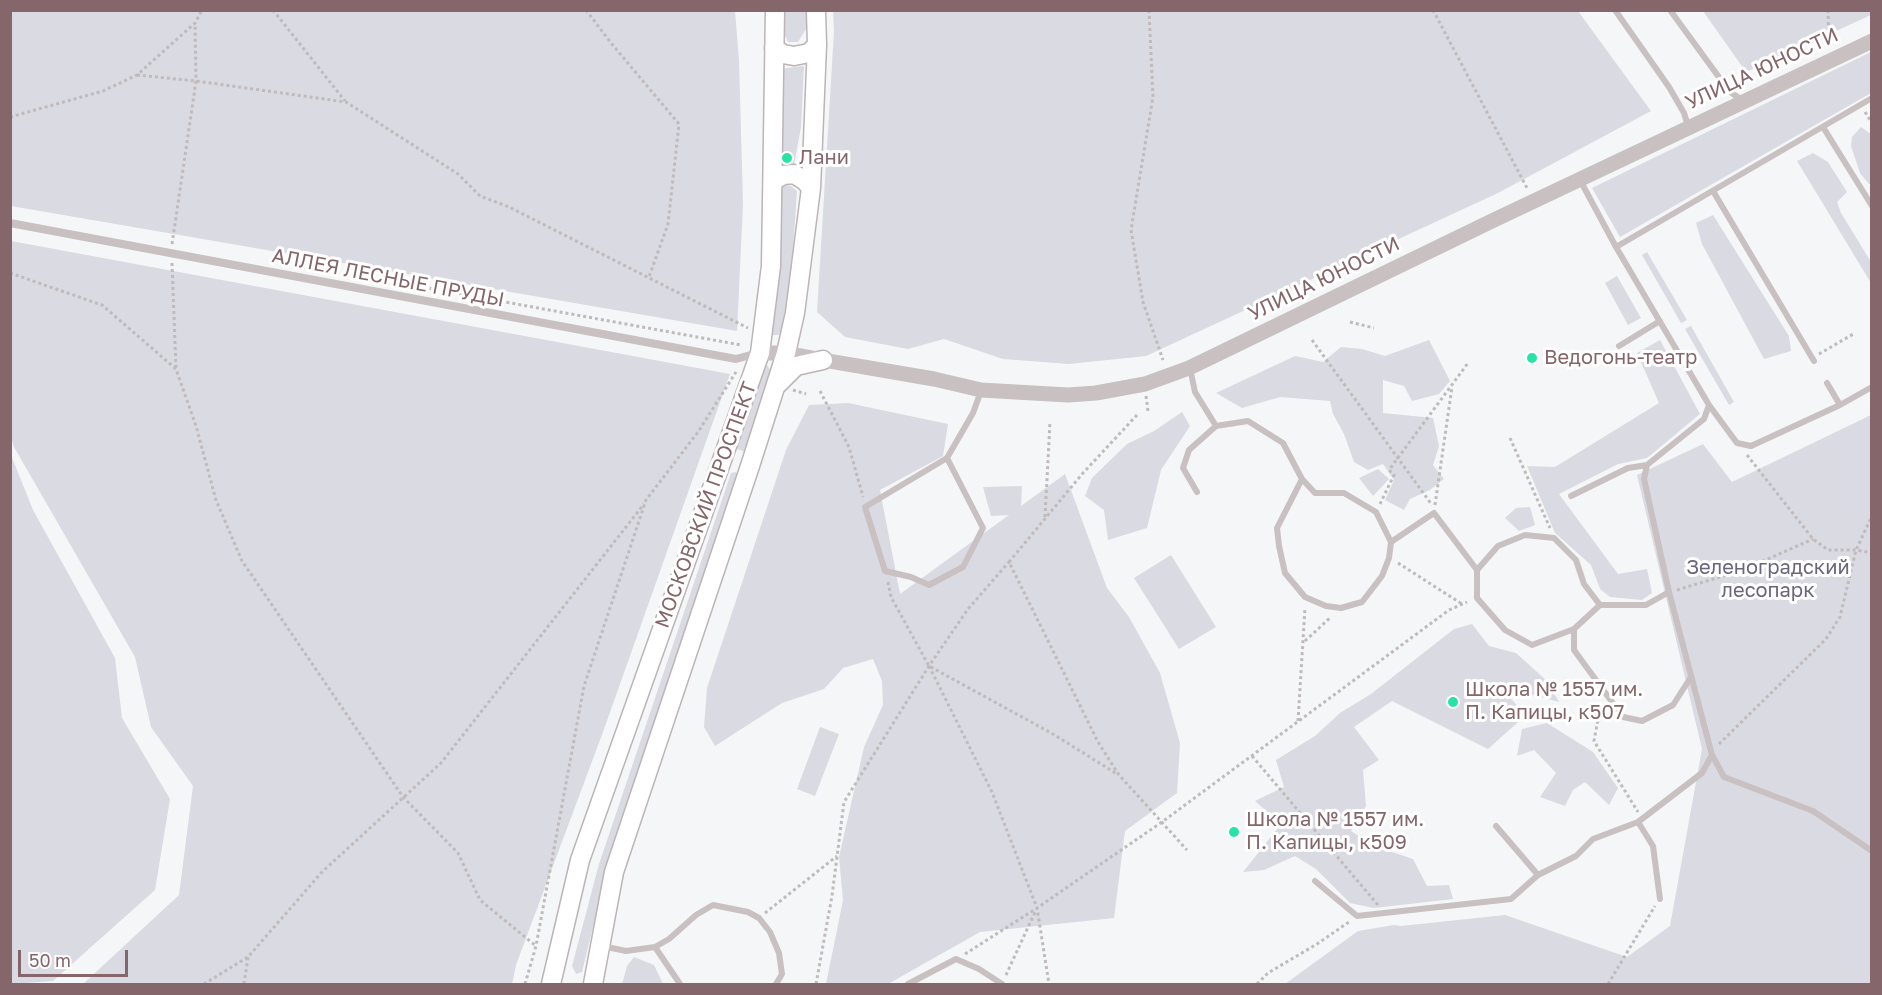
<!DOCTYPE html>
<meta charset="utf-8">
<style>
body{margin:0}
#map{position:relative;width:1882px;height:995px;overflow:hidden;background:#f4f6f7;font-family:"Golos Text",sans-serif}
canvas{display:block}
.frame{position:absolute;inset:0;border:12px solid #85666a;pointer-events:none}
.scale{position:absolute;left:18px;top:950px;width:110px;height:27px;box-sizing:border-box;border:3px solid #85666a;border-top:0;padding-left:8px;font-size:18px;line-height:21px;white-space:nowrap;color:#85666a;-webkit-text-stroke:4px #fff;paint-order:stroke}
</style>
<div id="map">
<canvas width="1882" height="995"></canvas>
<div class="frame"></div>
<div class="scale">50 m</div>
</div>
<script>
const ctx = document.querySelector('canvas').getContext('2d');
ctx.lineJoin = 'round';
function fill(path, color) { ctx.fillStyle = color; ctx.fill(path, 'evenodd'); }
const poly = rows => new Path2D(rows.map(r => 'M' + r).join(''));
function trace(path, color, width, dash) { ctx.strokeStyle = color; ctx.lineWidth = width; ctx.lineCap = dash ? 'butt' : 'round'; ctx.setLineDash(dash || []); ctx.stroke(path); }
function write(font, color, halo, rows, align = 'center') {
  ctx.font = font + ' "Golos Text",sans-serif'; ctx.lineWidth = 6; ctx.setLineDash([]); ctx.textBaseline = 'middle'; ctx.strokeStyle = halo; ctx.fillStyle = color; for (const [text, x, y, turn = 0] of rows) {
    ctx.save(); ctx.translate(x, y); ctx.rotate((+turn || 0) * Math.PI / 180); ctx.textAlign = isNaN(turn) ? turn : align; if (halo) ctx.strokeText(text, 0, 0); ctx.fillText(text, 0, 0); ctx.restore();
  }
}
fill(poly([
 [1871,10,1871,15,1746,72,1703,11],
 [10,11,735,11,739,60,743,204,737,331,11,206],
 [783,11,806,11,806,29,798,42,788,42,783,31],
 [833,11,1578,11,1651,111,1498,193,1146,356,1069,364,1003,359,944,339,908,349,845,337,817,312,834,31],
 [1871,52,1871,93,1620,237,1592,188],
 [804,66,801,127,794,165,779,164,780,69],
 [1861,127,1871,134,1871,184,1869,184,1860,173,1851,146,1852,137],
 [1813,153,1828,162,1847,192,1837,202,1841,213,1871,262,1871,283,1797,161],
 [785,185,791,186,797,191,792,265,782,331,778,335,773,335,769,330,779,190],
 [1713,215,1789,336,1791,351,1764,359,1702,244,1696,223],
 [11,241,730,374,603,732,516,965,512,984,83,984,179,895,193,786,151,727,135,657,14,447,10,434],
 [1647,252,1687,320,1681,323,1642,255],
 [1617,276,1641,318,1628,325,1605,283],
 [1691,326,1734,402,1729,405,1685,329],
 [1429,340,1450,381,1439,394,1412,401,1404,386,1383,380,1383,413,1433,418,1439,446,1433,465,1444,479,1430,490,1410,499,1404,510,1385,500,1394,480,1383,464,1368,470,1354,462,1344,434,1333,414,1330,401,1280,397,1242,408,1216,393,1295,356,1323,362,1341,347,1362,349,1385,356],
 [1660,340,1700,414,1647,458,1618,464,1559,494,1618,574,1647,569,1652,593,1642,600,1610,597,1600,589,1591,565,1555,533,1527,466,1555,467,1659,403,1637,353],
 [767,365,771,371,746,452,737,449,761,370],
 [848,403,948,424,943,456,880,490,900,594,1009,515,991,516,983,487,1022,486,1021,506,1065,474,1107,588,1129,617,1160,673,1180,743,1177,793,1125,831,1114,918,980,932,888,984,826,984,843,900,839,857,864,747,883,705,882,681,873,659,843,668,824,689,782,703,715,746,704,727,707,688,786,450,809,405],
 [1182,412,1190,426,1161,470,1147,528,1108,540,1104,510,1085,496,1092,478,1127,444,1154,431],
 [1871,415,1871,984,1285,984,1358,931,1394,925,1401,926,1505,915,1627,957,1670,926,1702,749,1637,475,1703,444,1732,482],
 [11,455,33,510,115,658,122,718,170,799,155,890,53,981,11,984],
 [1378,469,1389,479,1373,496,1359,478],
 [736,472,738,475,608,866,582,972,576,974,572,966,599,864,731,473],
 [1530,507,1535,525,1519,531,1505,518,1516,508],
 [1171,555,1216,627,1179,649,1134,578],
 [1472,624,1489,646,1516,653,1547,681,1559,702,1499,686,1526,715,1488,749,1392,701,1354,727,1379,760,1363,770,1366,806,1351,831,1374,846,1413,859,1427,886,1449,885,1453,899,1374,908,1350,903,1316,869,1295,856,1264,870,1243,872,1281,824,1255,801,1284,787,1276,760,1315,736,1340,713,1371,694,1454,629],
 [1547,723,1593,752,1618,788,1609,805,1585,782,1573,790,1565,806,1540,797,1556,773,1534,750,1517,756,1522,729],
 [820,727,839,734,815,796,797,789],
 [634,957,654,965,663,984,622,984,627,966]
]), '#dadae3');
const primary = poly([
 [774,48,783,54,794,56,809,53,817,45],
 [773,181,783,175,794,174,805,181,811,188],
 [778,384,796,366,823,360],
 [551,984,580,860,760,353,771,266,775,10],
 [593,984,614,872,750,466,786,353,795,313,811,188,817,45,816,10]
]);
trace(primary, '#bcb4b5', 21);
trace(poly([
 [273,10,345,101],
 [586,10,611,43,679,124,668,224,649,277],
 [1149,10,1153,97,1131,230,1143,302,1163,360],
 [1433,10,1527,188],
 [1828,10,1829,45],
 [137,75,196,81,346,102,458,174,480,196,509,207,748,328],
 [1865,112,1872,123],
 [10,117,103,91,137,75,195,23,202,10],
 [172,244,196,81,195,23],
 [172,263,176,369],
 [10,273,102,305,176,369,196,426,216,500,242,561,403,797,458,853,480,900,536,946],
 [412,285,741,345],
 [1350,322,1374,328],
 [1312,340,1432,505],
 [1819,354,1855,333],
 [793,390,806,394],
 [820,391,849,447,863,497],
 [1146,396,1148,411],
 [1137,415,1083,473,1009,562,1098,742,1119,775,1187,850],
 [1510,438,1550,528],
 [1747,455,1813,539,1828,550,1856,550,1872,553],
 [1380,504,1394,475,1389,470,1468,363],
 [1435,505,1452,387],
 [1045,517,1050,422],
 [1398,563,1462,604],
 [888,582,891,597,929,666,1053,734,1117,774],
 [1677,590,1743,570,1813,539],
 [1305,641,1331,617],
 [929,666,992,792,1037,908,1049,984],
 [1601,703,1594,741,1638,812],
 [1298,721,1305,608],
 [1719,744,1826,639,1840,617,1856,550,1872,516],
 [1252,756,1378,905],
 [765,913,837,856],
 [965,954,1037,908,1162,822,1449,610,1467,602],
 [1006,975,1036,910],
 [204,984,248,957,322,872,441,763,644,504],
 [244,984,248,957],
 [525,984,536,946,584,686,646,500,698,432,736,372],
 [816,984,832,896,844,802,929,666,968,609,1009,562],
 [1257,984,1268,973,1317,944,1349,922],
 [1608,984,1655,906]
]), '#c0babb', 3, [3, 3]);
trace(poly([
 [1615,10,1669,87,1684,113,1688,126],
 [1670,10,1729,91,1743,101],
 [1823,127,1872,206],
 [1713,191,1814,361],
 [1616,247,1872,98],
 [1619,346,1660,321],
 [1190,368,1195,392,1216,426],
 [1827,383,1840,405],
 [1709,405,1737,443,1751,446,1840,405,1872,387],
 [947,458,865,507,885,571,911,577,929,585,963,567,983,528,947,458,973,413,981,391],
 [1302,479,1277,528,1279,546,1285,573,1305,597,1326,606,1341,608,1362,602,1382,576,1389,558,1391,542],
 [1197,492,1183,468,1189,450,1216,426,1248,421,1283,443,1302,479,1315,493,1344,493,1376,512,1391,542,1434,513,1477,570],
 [1571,496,1628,468,1647,465],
 [1669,592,1646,605,1600,605,1574,629,1574,650,1623,717,1642,721,1673,705,1691,677],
 [1574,629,1532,645,1505,630,1477,598,1477,570,1498,546,1525,535,1554,538,1576,560,1584,584,1600,605],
 [1712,755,1724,777,1813,811,1872,851],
 [1638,822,1653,846,1660,899],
 [1496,826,1538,875],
 [1315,881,1357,916,1511,899,1538,875,1576,856,1593,839,1638,822,1702,773,1712,755,1669,592,1644,479,1647,465,1704,419,1709,405,1616,247,1580,180],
 [602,946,626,951,655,947,680,984],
 [655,947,669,939,696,915,713,905,748,912,759,918,770,932,779,953,782,974,776,984],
 [908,984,956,959,979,969,1002,984]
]), '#c8c0c1', 6);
trace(poly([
 [10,223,736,359,758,353]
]), '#c8c0c1', 8);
trace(poly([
 [760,353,786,353,823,360,934,379,981,390,1068,395,1096,393,1145,384,1189,368,1494,220,1872,41]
]), '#c8c0c1', 15);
trace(primary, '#fff', 18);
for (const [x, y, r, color] of [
 [787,158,6,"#29e3a4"],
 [1532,358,6,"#29e3a4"],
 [1453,702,6,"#29e3a4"],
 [1234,832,6,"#29e3a4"]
]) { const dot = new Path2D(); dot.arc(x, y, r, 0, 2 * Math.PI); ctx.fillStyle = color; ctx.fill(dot); trace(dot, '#fff', 2); }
write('20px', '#85666a', '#fff', [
 ["УЛИЦА ЮНОСТИ",1762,69,-25],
 ["АЛЛЕЯ ЛЕСНЫЕ ПРУДЫ",388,278,11],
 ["УЛИЦА ЮНОСТИ",1324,279,-26],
 ["МОСКОВСКИЙ ПРОСПЕКТ",706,505,-70]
]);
write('20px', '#85666a', '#fff', [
 ["Лани",799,158],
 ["Ведогонь-театр",1544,358],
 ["Школа № 1557 им.",1465,690],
 ["П. Капицы, к507",1465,713],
 ["Школа № 1557 им.",1246,820],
 ["П. Капицы, к509",1246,843]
], 'left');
write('20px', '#6b657d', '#fff', [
 ["Зеленоградский",1768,568],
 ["лесопарк",1768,591]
]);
</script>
